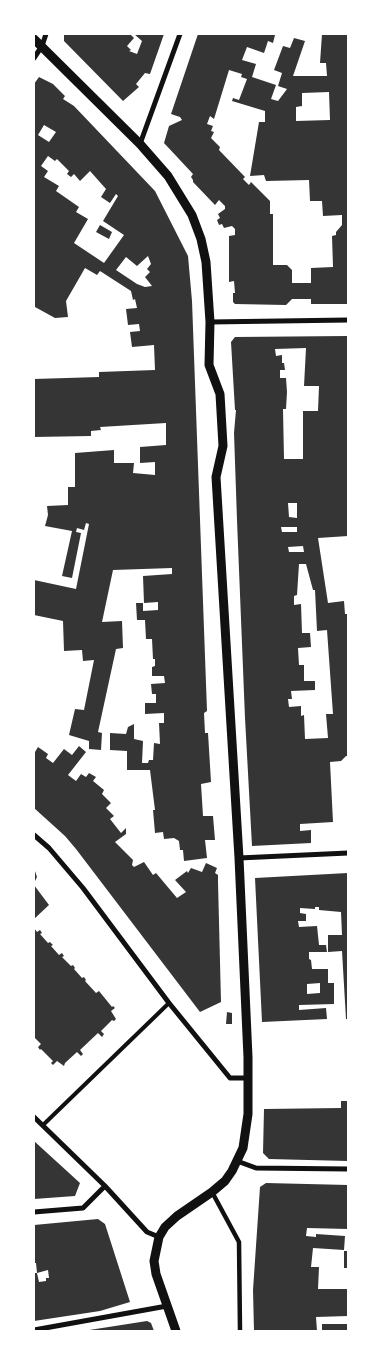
<!DOCTYPE html>
<style>
body{margin:0}
#map{position:relative;width:382px;height:1365px;overflow:hidden;background:#fff;font-family:"PT Sans",sans-serif}
canvas{display:block}
.frame{position:absolute;inset:0;border:35px solid #fff;pointer-events:none}
</style>
<div id="map">
<canvas width="382" height="1365"></canvas>
<div class="frame"></div>
</div>
<script>
const ctx = document.querySelector('canvas').getContext('2d');
ctx.lineJoin = 'round';
function fill(path, color) { ctx.fillStyle = color; ctx.fill(path, 'evenodd'); }
const poly = rows => new Path2D(rows.map(r => 'M' + r).join(''));
function trace(path, color, width, dash) { ctx.strokeStyle = color; ctx.lineWidth = width; ctx.lineCap = dash ? 'butt' : 'round'; ctx.setLineDash(dash || []); ctx.stroke(path); }
fill(poly([
 [64,34,130,34,134,38,127,46,131,50,129,51,137,54,142,41,134,34,164,34,150,74,145,73,136,84,139,87,123,101,64,41],
 [198,34,270,34,275,35,273,43,268,41,264,53,247,47,242,60,256,64,252,77,276,85,271,99,278,101,287,89,278,86,282,73,274,70,283,46,290,48,294,38,305,41,293,76,327,76,326,63,320,63,322,34,348,34,348,304,311,304,311,299,292,299,286,305,235,304,233,302,233,293,235,293,234,281,229,282,229,236,235,235,235,229,232,226,224,228,222,224,219,225,217,220,220,218,218,214,225,209,225,206,219,200,215,205,193,182,193,180,191,177,193,174,164,143,169,126,182,120,180,117,171,114],
 [229,70,242,74,241,77,247,79,239,100,233,98,232,101,265,111,265,122,259,122,250,176,264,175,266,181,309,180,310,201,322,201,323,216,342,215,342,225,336,232,336,235,332,236,333,267,311,268,311,283,292,283,292,270,287,265,273,265,273,214,270,214,270,201,251,182,249,185,243,179,245,177,219,150,220,147,211,138,214,132,211,131,213,126,207,124,210,116,214,119],
 [329,92,330,120,296,121,296,107,302,106,302,93],
 [39,77,53,84,65,96,63,99,74,106,155,191,188,256,192,301,207,711,204,713,205,733,208,733,211,782,201,784,203,816,213,816,215,840,205,840,207,858,184,861,183,850,180,850,179,841,174,838,164,839,163,832,155,833,153,810,155,810,150,770,127,770,127,751,110,750,110,733,126,734,128,727,134,724,134,739,143,741,142,763,148,763,149,760,153,760,154,743,160,744,159,723,164,723,164,713,145,714,145,703,156,703,156,694,152,694,151,684,165,683,164,676,152,676,152,667,155,666,155,659,153,659,152,639,146,639,145,620,137,620,136,603,143,603,143,611,158,610,158,602,144,603,143,576,172,574,172,568,113,570,102,622,122,621,123,648,116,649,98,732,102,733,101,750,89,749,89,741,69,735,75,709,84,710,94,660,83,661,82,650,64,651,63,621,34,615,34,580,76,589,89,524,86,523,84,530,77,528,76,532,81,533,72,578,62,576,72,531,45,526,48,515,47,506,68,505,68,487,75,487,75,453,114,450,114,463,134,463,133,473,155,475,155,462,140,463,140,447,166,445,166,423,100,427,101,430,91,431,91,436,34,437,34,379,99,377,99,372,155,370,154,345,132,347,130,332,140,331,139,324,128,325,126,309,137,308,135,299,133,300,131,291,100,271,97,275,85,268,66,301,68,317,55,318,35,307,34,309,34,84],
 [44,125,56,132,49,142,38,135],
 [48,156,55,161,57,159,69,171,67,174,71,177,74,174,80,181,90,171,106,189,101,197,110,203,116,194,118,196,103,221,124,235,104,263,74,243,88,219,76,212,79,207,56,191,59,186,44,177,48,171,41,166],
 [148,256,151,264,147,269,150,272,145,277,152,286,145,287,137,284,116,270,126,257,137,266],
 [100,225,112,232,109,239,96,232],
 [348,336,348,536,318,538,328,603,344,601,345,614,348,614,348,756,346,756,341,761,330,762,333,822,300,824,300,831,311,830,311,843,252,846,245,718,237,520,234,433,236,410,235,410,231,342,235,337],
 [306,348,304,386,319,386,318,411,303,411,303,459,284,459,283,409,286,409,287,392,286,378,280,378,280,370,285,370,284,363,282,363,282,355,276,356,275,349],
 [288,503,297,503,297,518,289,517],
 [281,527,297,527,297,532,282,532],
 [303,546,304,552,289,552,288,547],
 [299,564,306,564,313,590,315,590,317,631,327,630,333,714,326,714,328,738,305,739,304,715,301,716,301,706,289,707,288,699,292,699,291,691,315,690,315,681,304,681,304,665,299,665,298,648,311,647,310,633,302,633,301,604,294,605,294,596,297,595],
 [79,746,86,752,68,775,76,781,81,774,86,777,89,773,96,777,93,781,104,790,102,794,111,803,106,808,114,816,110,819,121,833,126,828,126,834,115,842,133,860,132,865,134,867,144,862,153,875,156,873,177,898,186,892,175,880,187,871,188,873,191,868,202,872,206,863,217,868,215,873,218,875,218,882,221,1002,200,1012,76,849,65,836,34,808,34,751,35,752,38,747,48,754,46,758,53,763,64,749,72,755],
 [34,868,37,877,34,883],
 [348,873,348,1019,346,1019,342,951,328,952,328,935,342,935,341,912,319,910,319,907,315,907,315,909,300,908,300,913,306,914,306,921,298,921,299,927,317,926,319,945,326,945,327,952,309,952,309,959,311,960,312,969,328,969,328,983,334,983,334,1004,299,1005,299,1010,326,1008,327,1019,262,1022,255,878],
 [320,983,320,993,307,994,307,984],
 [34,885,49,905,34,919],
 [34,928,37,932,40,930,42,933,40,934,48,943,50,942,53,945,51,946,59,955,62,953,64,956,62,957,71,966,73,965,75,968,74,969,82,978,84,977,86,980,85,981,96,993,99,991,112,1007,113,1006,115,1008,111,1011,116,1019,114,1021,112,1020,101,1031,104,1034,102,1037,98,1033,80,1050,83,1054,81,1056,77,1052,65,1063,64,1066,57,1061,53,1065,51,1063,53,1061,41,1049,40,1050,38,1047,41,1044,34,1037],
 [227,1012,232,1013,232,1024,226,1024],
 [341,1101,348,1101,348,1161,269,1159,263,1153,264,1109,341,1108],
 [34,1141,80,1183,75,1196,34,1199],
 [266,1183,348,1185,348,1229,307,1228,306,1236,316,1237,316,1234,345,1236,344,1250,313,1248,311,1267,319,1267,318,1289,348,1289,348,1316,316,1317,317,1331,254,1331,253,1290,260,1187],
 [98,1219,105,1224,130,1302,100,1311,34,1321,34,1273,37,1273,36,1263,34,1263,34,1225],
 [48,1270,49,1278,46,1278,46,1281,39,1282,37,1273],
 [344,1251,348,1251,348,1268,344,1268],
 [147,1321,151,1323,154,1331,83,1331],
 [322,1324,348,1324,348,1331,322,1331]
]), '#353535');
trace(poly([
 [43,1125,169,1003]
]), '#111', 4);
trace(poly([
 [212,1192,239,1242,240,1331]
]), '#111', 4.5);
trace(poly([
 [34,58,42,46,46,34],
 [140,144,180,34],
 [210,322,348,320],
 [34,835,49,848,83,888,169,1003,230,1078,248,1078],
 [239,858,348,853],
 [34,1117,105,1186,147,1232,159,1237],
 [237,1161,256,1168,348,1169],
 [34,1212,83,1208,105,1186],
 [34,1330,167,1306]
]), '#111', 5);
trace(poly([
 [34,39,140,144,168,176,192,215,201,239,206,262,210,322,209,365,220,394,223,446,216,477,239,858,248,1057,248,1114,243,1148,232,1171,225,1181,212,1192,177,1216,165,1227,159,1237,154,1261,156,1274,176,1331]
]), '#111', 9);
</script>
